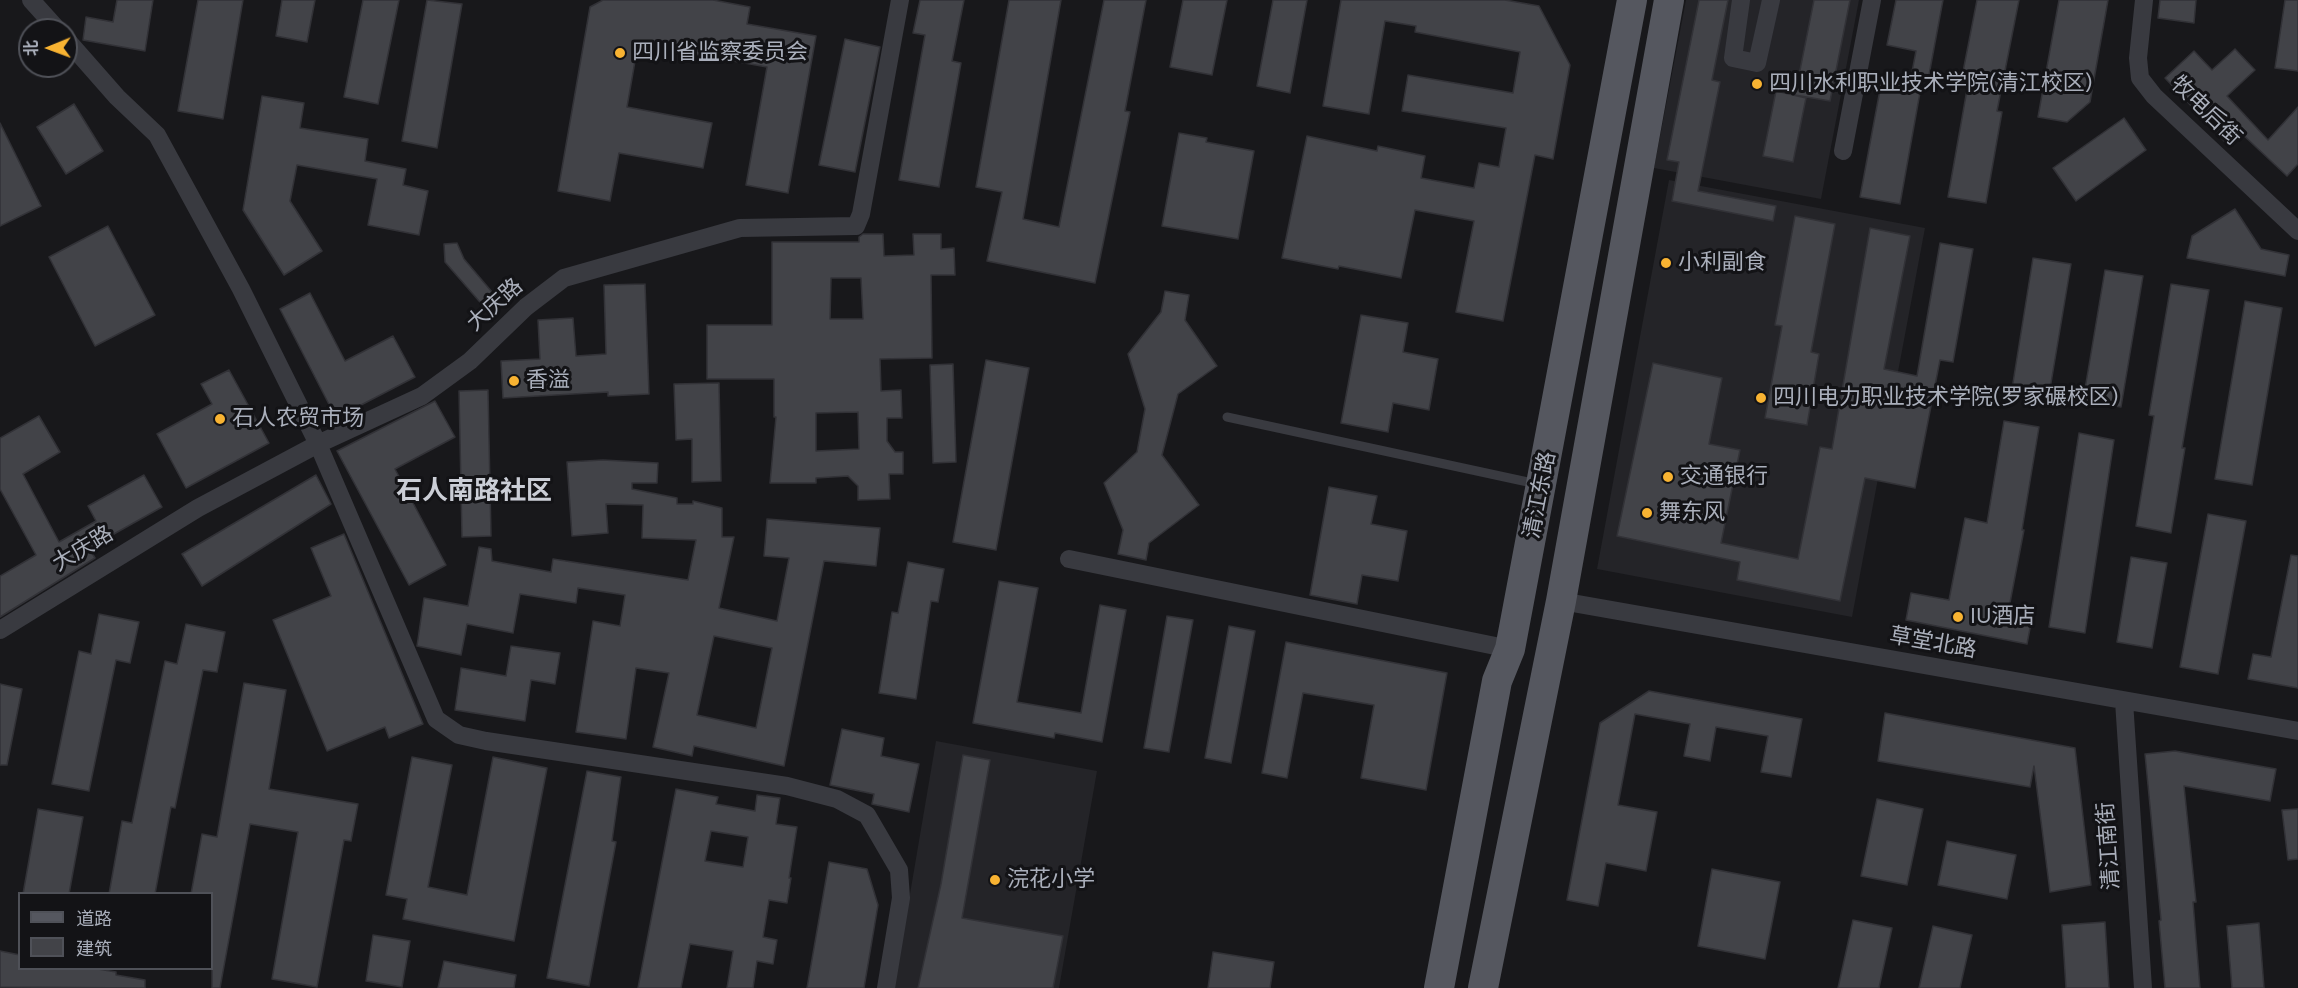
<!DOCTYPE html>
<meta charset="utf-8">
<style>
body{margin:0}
#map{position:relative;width:2298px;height:988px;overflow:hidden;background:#18181b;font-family:Figtree,"Noto Sans SC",sans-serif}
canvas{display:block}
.legend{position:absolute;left:18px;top:892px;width:195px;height:78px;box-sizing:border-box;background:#131316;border:2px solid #4f5158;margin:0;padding:8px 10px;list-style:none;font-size:18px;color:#aaafbb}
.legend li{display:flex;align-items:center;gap:12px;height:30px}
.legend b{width:30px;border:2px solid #4f5158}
.north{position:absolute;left:18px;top:18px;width:60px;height:60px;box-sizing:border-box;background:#131316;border:2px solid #4f5158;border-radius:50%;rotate:269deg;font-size:16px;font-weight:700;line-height:24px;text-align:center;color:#aaafbb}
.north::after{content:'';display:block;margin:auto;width:21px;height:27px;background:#f8b332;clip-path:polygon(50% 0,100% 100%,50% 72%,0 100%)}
</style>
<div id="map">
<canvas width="2298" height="988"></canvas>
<ul class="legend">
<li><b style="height:8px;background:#55575f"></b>道路</li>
<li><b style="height:16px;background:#424348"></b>建筑</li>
</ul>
<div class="north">北</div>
</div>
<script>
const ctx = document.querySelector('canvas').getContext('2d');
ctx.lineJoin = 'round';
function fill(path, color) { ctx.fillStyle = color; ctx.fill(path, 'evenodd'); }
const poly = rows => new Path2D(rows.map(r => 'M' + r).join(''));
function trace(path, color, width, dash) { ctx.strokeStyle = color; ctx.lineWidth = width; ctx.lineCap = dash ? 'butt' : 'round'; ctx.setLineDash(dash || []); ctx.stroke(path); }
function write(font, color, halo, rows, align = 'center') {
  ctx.font = font + ' Figtree,"Noto Sans SC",sans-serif'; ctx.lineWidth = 6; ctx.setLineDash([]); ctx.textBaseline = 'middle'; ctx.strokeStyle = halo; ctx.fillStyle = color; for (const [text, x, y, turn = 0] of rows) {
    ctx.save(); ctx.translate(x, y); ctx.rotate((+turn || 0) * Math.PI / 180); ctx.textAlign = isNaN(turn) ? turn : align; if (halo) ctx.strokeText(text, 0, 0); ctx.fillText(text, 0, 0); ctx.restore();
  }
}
fill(poly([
 [1686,0,1859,0,1821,199,1654,168],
 [1669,180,1925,228,1852,617,1597,569],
 [936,741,1097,771,1059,988,894,988]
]), '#242428');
const building = poly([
 [117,0,153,0,145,51,83,40,86,17,113,22,117,0],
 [198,0,243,0,223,119,178,111,198,0],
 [282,0,315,0,307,42,276,36,282,0],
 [363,0,399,0,378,104,344,97,363,0],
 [427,0,462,4,437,148,402,141,427,0],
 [603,0,713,0,750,7,747,24,816,36,788,193,746,185,767,67,638,44,627,107,712,123,703,168,619,153,610,201,558,191,590,7,603,0],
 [920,0,964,0,952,61,961,63,939,187,899,180,925,35,913,33,920,0],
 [1009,0,1061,0,1023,219,1059,227,1104,0,1146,0,1125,111,1130,112,1095,283,987,261,1002,192,976,187,1009,0],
 [1183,0,1227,0,1212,75,1170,67,1183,0],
 [1273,0,1307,0,1290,93,1257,86,1273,0],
 [1341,0,1505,0,1539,6,1570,65,1553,159,1535,155,1503,321,1456,312,1474,221,1415,210,1401,278,1339,266,1338,269,1282,258,1307,136,1377,151,1378,146,1425,156,1421,178,1474,188,1479,163,1499,167,1506,128,1402,111,1408,75,1513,93,1520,52,1415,32,1416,26,1385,21,1369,114,1323,106,1341,0],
 [1699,0,1728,0,1712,80,1720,82,1698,191,1776,206,1773,221,1672,201,1679,162,1667,160,1699,0],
 [1814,0,1850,0,1830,101,1795,95,1814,0],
 [1896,0,1943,0,1929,75,1912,72,1916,51,1887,45,1896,0],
 [1977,0,2019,0,1997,111,2002,112,1986,203,1948,197,1968,84,1961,82,1977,0],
 [2059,0,2108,0,2090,102,2067,122,2038,117,2059,0],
 [2160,0,2196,0,2194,23,2158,18,2160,0],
 [2285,0,2298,0,2298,71,2275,68,2285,0],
 [845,39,880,47,855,172,819,165,845,39],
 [2235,49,2255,70,2227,96,2268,140,2298,107,2298,164,2287,176,2240,132,2227,144,2165,78,2194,51,2212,70,2235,49],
 [1882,79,1921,87,1900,204,1860,197,1882,79],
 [1776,91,1806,98,1793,162,1763,156,1776,91],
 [262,96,304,103,300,128,368,139,365,161,406,169,403,185,428,191,419,235,368,225,377,179,297,165,290,201,322,251,284,275,243,210,262,96],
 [74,104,103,151,66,174,37,127,74,104],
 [2124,118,2146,150,2076,201,2053,168,2124,118],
 [0,123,41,206,0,226,0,123],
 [1179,133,1207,138,1206,142,1254,151,1238,239,1162,226,1179,133],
 [2235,209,2261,249,2289,255,2285,276,2187,258,2192,236,2235,209],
 [1795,216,1835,224,1811,352,1819,354,1807,425,1765,418,1782,326,1775,325,1795,216],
 [108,226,155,315,95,346,49,257,108,226],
 [1870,228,1910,236,1884,369,1917,376,1940,243,1973,249,1953,362,1940,360,1915,488,1865,478,1840,601,1737,580,1740,562,1617,536,1653,363,1722,378,1709,444,1740,450,1721,543,1798,559,1820,447,1832,449,1870,228],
 [863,234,883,234,884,256,914,255,913,234,941,234,941,249,954,248,955,275,931,275,932,358,880,359,881,391,901,390,902,418,887,418,887,441,895,452,903,452,903,474,889,474,890,499,858,500,858,486,848,476,816,478,816,483,770,483,776,417,774,417,774,379,707,379,707,325,772,325,772,242,859,242,859,237,863,234],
 [831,278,861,278,863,319,830,319,831,278],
 [858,412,859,449,816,451,816,413,858,412],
 [457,243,464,259,498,299,486,309,445,262,444,244,457,243],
 [2033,258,2071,264,2049,395,2012,389,2033,258],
 [2105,270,2143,276,2121,407,2083,401,2105,270],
 [645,284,649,394,608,396,608,392,503,398,501,361,540,359,538,320,573,318,576,356,606,354,604,285,645,284],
 [2171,284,2209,290,2182,448,2185,448,2171,533,2136,526,2154,416,2149,415,2171,284],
 [1165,291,1189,295,1185,320,1217,366,1178,394,1162,455,1199,505,1149,543,1146,560,1118,554,1123,530,1104,483,1137,452,1145,409,1128,354,1161,312,1165,291],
 [310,293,345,361,393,336,415,377,336,418,280,309,310,293],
 [2245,301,2282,308,2252,485,2215,479,2245,301],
 [1361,315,1408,323,1403,352,1438,359,1429,410,1393,403,1388,432,1341,423,1361,315],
 [986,360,1029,368,996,550,953,542,986,360],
 [953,364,956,462,933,463,930,365,953,364],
 [229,370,269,443,186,488,157,434,212,404,201,384,229,370],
 [719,383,721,481,692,482,692,439,676,440,674,384,719,383],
 [488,390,491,536,462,537,459,391,488,390],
 [435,401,455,437,395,469,446,565,409,585,337,451,435,401],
 [39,416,60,452,23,474,59,542,96,521,88,506,144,475,162,507,89,548,95,558,0,617,0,576,36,555,0,489,0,438,39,416],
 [2004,421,2039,427,2022,530,2024,530,2008,613,2032,618,2027,644,1906,620,1911,593,1949,600,1965,518,1987,523,2004,421],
 [2079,433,2114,440,2085,633,2049,627,2079,433],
 [603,460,658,463,657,483,632,483,632,489,677,498,677,504,693,504,693,501,722,508,722,537,734,537,719,608,777,621,789,558,764,556,767,519,880,528,876,566,824,561,784,766,694,746,692,756,653,747,669,673,636,668,626,739,576,732,593,621,620,626,625,595,578,588,576,603,520,594,513,633,467,624,461,655,417,646,424,598,468,606,479,547,491,549,492,561,551,572,553,559,688,580,696,540,642,538,643,505,606,504,608,533,572,536,567,462,603,460],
 [714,636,772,648,756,728,697,715,714,636],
 [316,475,331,504,202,586,182,554,316,475],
 [1329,487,1377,496,1371,524,1407,531,1398,581,1362,575,1357,604,1310,595,1329,487],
 [2208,514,2246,521,2218,674,2180,667,2208,514],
 [344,534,423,724,389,738,385,727,327,751,273,620,331,596,311,548,344,534],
 [2291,555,2298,556,2298,688,2248,679,2253,654,2271,657,2291,555],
 [2131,557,2167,563,2152,648,2117,642,2131,557],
 [908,562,944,569,938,602,931,601,916,699,879,693,892,612,898,613,908,562],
 [999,581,1038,588,1017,702,1081,713,1100,605,1126,610,1102,742,1055,733,1054,738,973,723,999,581],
 [99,614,139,622,130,663,116,660,89,791,52,784,79,651,91,654,99,614],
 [1167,616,1193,620,1169,752,1144,748,1167,616],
 [186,624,225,632,217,672,203,670,175,808,171,807,155,894,109,894,122,821,132,823,165,661,177,664,186,624],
 [1229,626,1255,631,1231,763,1205,758,1229,626],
 [1286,642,1447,673,1426,790,1361,778,1374,705,1303,693,1287,778,1262,773,1286,642],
 [511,646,560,653,555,684,531,680,525,721,455,710,461,668,506,676,511,646],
 [244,683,286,690,269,789,358,804,351,841,344,840,317,987,272,979,298,832,250,824,220,988,212,988,212,894,191,894,202,834,217,837,244,683],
 [0,684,22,689,7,765,0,765,0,684],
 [1649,691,1802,719,1791,777,1761,772,1768,736,1716,727,1710,761,1684,756,1690,724,1635,714,1618,805,1657,812,1646,871,1606,863,1598,906,1567,900,1600,723,1649,691],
 [1885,713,2075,748,2091,885,2050,892,2034,766,2030,787,1878,761,1885,713],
 [842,729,884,738,881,756,919,764,909,812,872,804,874,794,830,785,842,729],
 [2175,751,2276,769,2270,801,2184,786,2196,902,2193,902,2200,988,2165,988,2159,921,2161,920,2145,754,2175,751],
 [963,755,990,760,962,918,1063,936,1053,988,918,988,941,884,963,755],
 [412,757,452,765,428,887,467,895,493,757,547,768,514,941,403,919,407,899,386,895,412,757],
 [587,771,621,777,612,841,616,842,589,986,547,978,587,771],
 [676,789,718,797,716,804,755,811,757,795,780,798,776,824,797,827,789,878,791,878,787,903,769,900,763,937,777,940,773,964,757,961,753,988,727,988,733,951,690,944,681,988,638,988,676,789],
 [711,831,748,837,743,867,705,861,711,831],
 [1877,799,1923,809,1907,885,1861,876,1877,799],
 [38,809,83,817,69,894,23,894,38,809],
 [2298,809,2298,859,2288,860,2282,810,2298,809],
 [1947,841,2016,855,2007,899,1938,885,1947,841],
 [829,862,867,869,878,905,864,988,807,988,829,862],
 [1712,869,1780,882,1765,959,1698,946,1712,869],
 [1853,920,1892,928,1879,988,1838,988,1853,920],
 [2105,922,2109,988,2066,988,2062,925,2105,922],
 [2259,923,2264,988,2232,988,2227,926,2259,923],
 [1933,926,1972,935,1960,988,1919,988,1933,926],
 [373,935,410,941,402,987,366,981,373,935],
 [0,951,20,955,20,969,98,969,116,972,116,975,145,980,145,988,0,987,0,951],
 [1213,952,1274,962,1270,988,1208,988,1213,952],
 [444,961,516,975,514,988,438,988,444,961]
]);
fill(building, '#424348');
trace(building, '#323237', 1.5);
trace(poly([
 [1227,417,1537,484]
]), '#393a40', 9);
trace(poly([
 [31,0,58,30],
 [1741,0,1733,58,1757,63,1771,0],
 [2144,0,2138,58,2140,78,2154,96,2298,231],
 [66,39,117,97,157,135,241,289,318,444,436,719,459,735,486,741,787,786,837,799,867,815,899,870,901,898,886,988],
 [1843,151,1872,0],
 [1069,559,1510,649],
 [1561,601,2298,731],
 [0,630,198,508,318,444,422,396,470,361,526,307,564,278,740,228,856,226,861,214,900,0],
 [2124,701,2143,988]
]), '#393a40', 18);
trace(poly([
 [1439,988,1497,681,1510,649,1632,0],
 [1483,988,1561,601,1669,0]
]), '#55575f', 30);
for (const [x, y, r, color] of [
 [620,53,6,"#f8b332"],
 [1757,84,6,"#f8b332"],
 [1666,263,6,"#f8b332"],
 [514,381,6,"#f8b332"],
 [1761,398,6,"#f8b332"],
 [220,419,6,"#f8b332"],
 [1668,477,6,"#f8b332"],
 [1647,513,6,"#f8b332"],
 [1958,617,6,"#f8b332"],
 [995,880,6,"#f8b332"]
]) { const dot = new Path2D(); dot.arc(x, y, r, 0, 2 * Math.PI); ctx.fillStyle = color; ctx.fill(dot); trace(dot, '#131316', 2); }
write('22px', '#aaafbb', '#131316', [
 ["四川省监察委员会",632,53],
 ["四川水利职业技术学院(清江校区)",1769,84],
 ["小利副食",1678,263],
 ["香溢",526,381],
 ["四川电力职业技术学院(罗家碾校区)",1773,398],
 ["石人农贸市场",232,419],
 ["交通银行",1680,477],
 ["舞东风",1659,513],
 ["IU酒店",1970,617],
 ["浣花小学",1007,880]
], 'left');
write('22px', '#aaafbb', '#131316', [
 ["牧电后街",2206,111,44],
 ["大庆路",495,305,-42],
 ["清江东路",1540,495,-79],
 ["大庆路",83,549,-31],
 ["草堂北路",1933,643,10],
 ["清江南街",2109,846,-94]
]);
write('bold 26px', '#cbced6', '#131316', [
 ["石人南路社区",474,491]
]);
</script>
